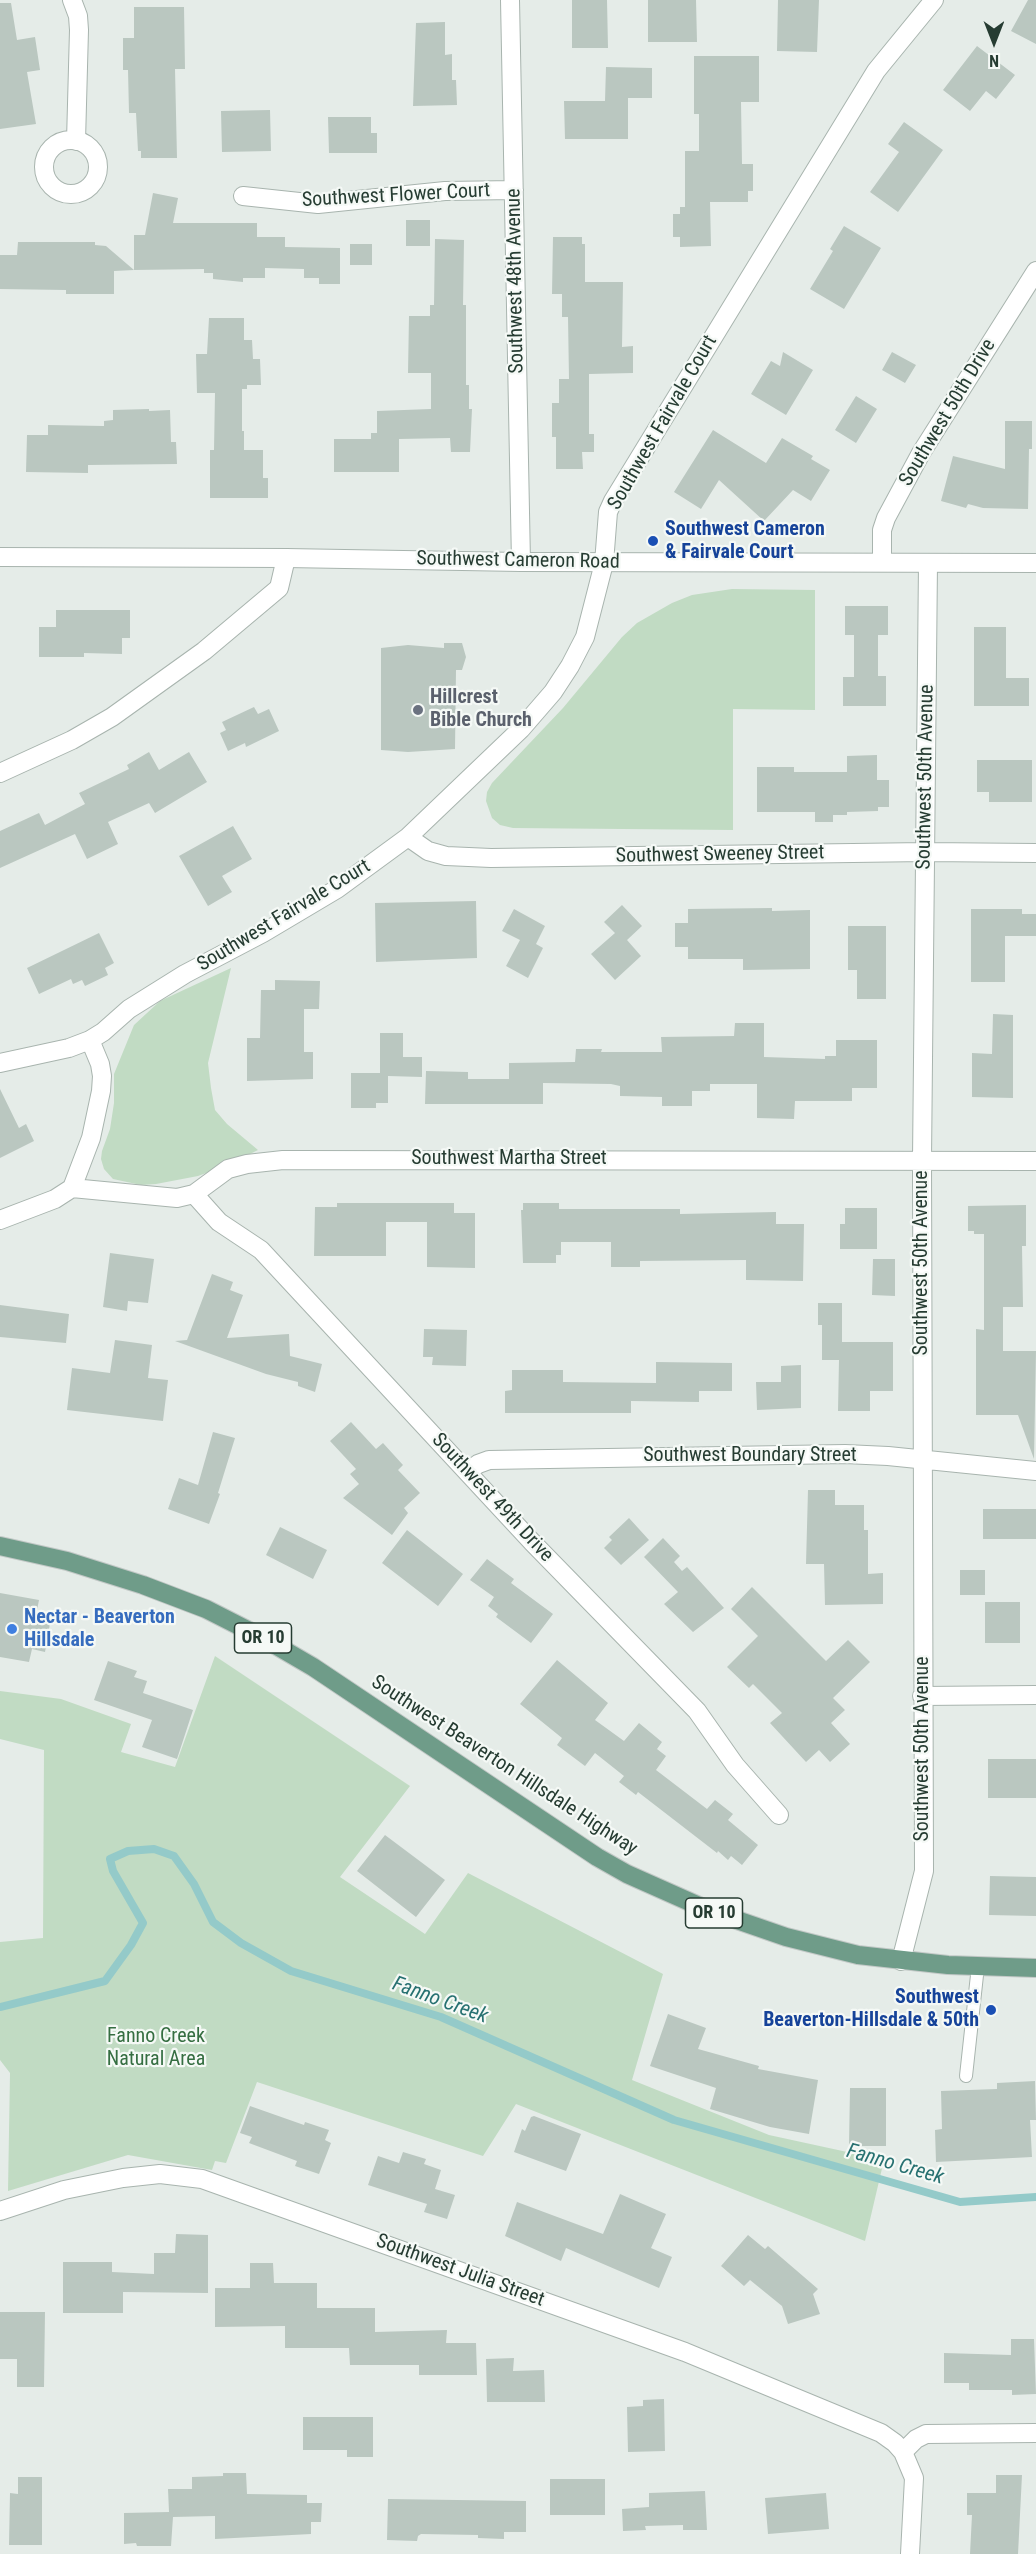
<!DOCTYPE html>
<style>
body{margin:0}
#map{position:relative;width:1036px;height:2554px;overflow:hidden;background:#e5ece8;font-family:"Roboto Condensed",sans-serif}
canvas{display:block}
.north{position:absolute;left:964px;top:12px;width:60px;height:60px;-webkit-text-stroke:4px #f5f9f6;paint-order:stroke;rotate:180deg;font-size:16px;font-weight:700;line-height:24px;text-align:center;color:#263c32}
.north::after{content:'';display:block;margin:auto;width:21px;height:27px;background:#263c32;clip-path:polygon(50% 0,100% 100%,50% 72%,0 100%)}
</style>
<div id="map">
<canvas width="1036" height="2554"></canvas>
<div class="north">N</div>
</div>
<script>
const ctx = document.querySelector('canvas').getContext('2d');
ctx.lineJoin = 'round';
function fill(path, color) { ctx.fillStyle = color; ctx.fill(path, 'evenodd'); }
const poly = rows => new Path2D(rows.map(r => 'M' + r).join(''));
function trace(path, color, width, dash) { ctx.strokeStyle = color; ctx.lineWidth = width; ctx.lineCap = dash ? 'butt' : 'round'; ctx.setLineDash(dash || []); ctx.stroke(path); }
function write(font, color, halo, rows, align = 'center') {
  ctx.font = font + ' "Roboto Condensed",sans-serif'; ctx.lineWidth = 4.5; ctx.setLineDash([]); ctx.textBaseline = 'middle'; ctx.strokeStyle = halo; ctx.fillStyle = color; for (const [text, x, y, turn = 0] of rows) {
    ctx.save(); ctx.translate(x, y); ctx.rotate((+turn || 0) * Math.PI / 180); ctx.textAlign = isNaN(turn) ? turn : align; if (halo) ctx.strokeText(text, 0, 0); ctx.fillText(text, 0, 0); ctx.restore();
  }
}
fill(poly([
 [732,589,815,590,815,710,733,709,733,830,513,828,500,825,492,818,486,801,487,792,492,783,563,708,622,637,637,623,672,603,692,595],
 [231,968,208,1063,211,1088,215,1110,227,1124,258,1150,228,1165,198,1176,156,1184,141,1185,113,1179,104,1169,101,1159,102,1151,110,1129,114,1103,114,1074,134,1025,160,1001],
 [215,1656,410,1786,340,1877,425,1934,468,1873,663,1974,632,2080,769,2135,884,2160,865,2241,516,2104,483,2156,257,2082,226,2163,215,2161,212,2170,128,2155,8,2191,10,2073,0,2060,0,1942,43,1938,44,1750,0,1739,0,1691,61,1699,131,1724,121,1752,175,1767]
]), '#c1dbc3');
trace(poly([
 [0,2007,105,1981,131,1945,143,1923,113,1871,110,1859,128,1851,154,1849,174,1856,194,1884,213,1922,241,1943,291,1971,441,2017,674,2120,960,2202,1036,2197]
]), '#94cac9', 8);
fill(poly([
 [572,0,607,0,608,48,572,48],
 [648,0,696,0,697,42,648,42],
 [778,0,819,0,817,52,777,51],
 [1028,0,1036,0,1036,44,1011,31],
 [0,3,11,3,17,40,35,37,40,70,27,72,36,124,0,129],
 [134,7,184,7,185,69,175,69,177,158,141,158,141,151,138,151,136,113,129,113,128,70,123,70,123,38,134,38],
 [445,22,445,55,452,54,452,80,456,80,457,105,413,106,416,23],
 [977,46,1015,75,996,99,986,91,970,111,943,90],
 [694,56,759,56,759,102,741,102,742,164,753,164,753,191,748,191,748,202,710,202,711,246,680,247,680,237,673,237,673,214,680,214,680,207,685,207,685,151,699,151,699,114,694,114],
 [606,67,652,68,652,98,628,98,628,139,565,139,564,101,605,101],
 [270,110,271,151,222,152,221,111],
 [328,117,371,117,371,133,377,133,377,153,329,153],
 [904,122,943,150,898,212,870,192,899,152,888,144],
 [153,193,178,198,173,223,257,223,257,237,285,237,285,247,340,248,340,284,319,284,319,278,304,278,304,269,265,268,265,278,243,278,243,282,213,279,213,273,204,273,204,269,134,270,134,235,145,235],
 [406,220,430,220,430,246,406,246],
 [844,226,881,248,844,309,810,289,833,251,830,249],
 [553,237,582,237,582,244,585,244,585,282,623,282,622,347,633,346,633,373,589,374,589,434,594,434,594,452,582,452,583,469,556,469,556,437,552,437,552,403,559,403,559,379,569,379,568,317,562,317,562,294,552,294],
 [435,239,464,240,463,305,466,305,466,385,469,385,469,409,472,409,470,452,451,452,450,438,399,439,399,472,334,472,334,439,371,439,371,433,377,433,377,411,431,409,431,373,408,373,409,316,430,316,430,305,434,305],
 [18,242,95,242,95,245,106,246,134,270,114,271,114,294,66,294,66,290,0,289,0,255,17,255],
 [350,244,372,244,372,265,350,265],
 [209,318,244,318,244,340,252,340,253,359,260,359,261,385,247,385,247,389,242,389,242,431,244,431,244,450,263,450,263,478,268,478,268,498,210,498,210,450,214,450,215,393,197,393,196,354,207,354],
 [783,352,813,370,786,415,751,394,771,361,780,366],
 [892,352,916,365,905,383,882,370],
 [856,396,877,409,856,443,835,430],
 [149,409,149,411,170,410,171,442,176,442,177,464,88,465,88,473,26,472,27,435,48,435,48,425,104,426,104,421,113,420,113,410],
 [1005,421,1032,421,1032,449,1029,449,1028,509,983,508,968,504,966,508,941,501,953,456,1005,469],
 [713,430,766,463,782,438,813,456,811,459,830,470,811,501,793,490,764,521,719,480,701,509,674,492],
 [845,606,888,606,888,635,878,635,878,676,886,676,886,706,843,706,843,677,854,677,854,635,845,635],
 [56,610,130,610,130,638,122,638,122,654,84,653,84,657,39,657,39,627,56,627],
 [974,627,1006,627,1006,678,1029,678,1029,706,974,706],
 [444,643,462,643,466,657,462,670,456,670,455,749,408,752,381,750,381,648,408,645,444,648],
 [254,707,258,714,269,709,279,731,246,747,245,743,228,751,220,733,226,730,222,722],
 [149,752,159,770,189,752,207,782,155,813,149,803,108,822,118,844,87,859,75,834,0,868,0,831,39,813,45,825,85,804,79,793,129,769,127,765],
 [877,755,877,780,889,780,889,807,878,807,878,811,847,812,847,815,833,815,833,822,815,822,815,812,757,812,757,767,794,767,794,772,847,772,847,756],
 [977,760,1032,760,1032,802,989,802,989,792,977,792],
 [233,826,252,859,222,876,232,892,208,906,179,856],
 [476,901,477,958,376,962,375,903],
 [622,905,642,926,627,940,641,956,615,980,591,954,615,933,604,922],
 [772,908,772,911,810,910,810,969,743,970,743,959,688,959,688,947,675,947,675,923,688,923,688,909],
 [514,909,545,926,536,944,543,948,528,978,506,966,520,940,502,931],
 [971,909,1022,909,1022,914,1036,914,1036,936,1005,936,1005,982,971,982],
 [848,926,886,926,886,999,857,999,857,970,848,970],
 [99,933,114,963,105,968,108,975,85,986,82,980,73,984,71,979,39,994,27,968],
 [275,980,320,981,319,1009,304,1009,304,1052,313,1052,313,1079,247,1081,247,1038,260,1038,261,990,275,990],
 [993,1014,1013,1015,1013,1098,972,1097,972,1053,992,1054],
 [735,1023,764,1023,764,1057,825,1059,825,1056,836,1056,836,1040,877,1040,877,1088,852,1088,852,1101,795,1101,794,1119,757,1118,757,1084,710,1084,710,1091,692,1091,692,1106,662,1106,662,1097,620,1096,620,1086,611,1084,543,1083,543,1104,425,1104,426,1071,468,1072,468,1079,509,1079,509,1063,575,1062,576,1049,602,1049,601,1052,662,1052,661,1037,734,1036],
 [380,1033,403,1033,403,1057,422,1057,422,1077,388,1076,388,1103,376,1103,376,1108,351,1108,351,1073,380,1073],
 [0,1089,19,1128,26,1124,34,1141,0,1158],
 [337,1203,454,1203,454,1213,475,1213,475,1268,427,1267,427,1222,386,1222,386,1256,314,1256,315,1207,337,1207],
 [523,1203,559,1203,559,1209,680,1209,680,1214,776,1212,776,1224,804,1224,803,1281,746,1280,746,1260,640,1261,640,1267,611,1267,611,1242,561,1242,561,1255,556,1255,556,1263,523,1263,521,1210,523,1210],
 [1026,1205,1026,1246,1022,1246,1023,1307,1003,1307,1003,1351,1036,1351,1034,1459,1018,1415,976,1415,976,1329,984,1330,984,1234,974,1234,974,1231,968,1231,968,1206],
 [845,1208,877,1208,877,1249,840,1249,840,1224,845,1224],
 [110,1253,154,1259,148,1303,128,1301,127,1311,103,1307],
 [873,1259,895,1259,895,1296,872,1295],
 [212,1274,233,1282,230,1290,243,1295,227,1338,289,1334,290,1356,322,1364,315,1392,298,1386,298,1382,266,1374,175,1341,187,1340],
 [818,1303,842,1303,842,1342,893,1342,893,1391,870,1391,870,1411,838,1411,839,1360,822,1360,822,1325,818,1325],
 [0,1305,69,1314,66,1343,0,1337],
 [424,1329,467,1330,466,1366,432,1365,433,1357,423,1357],
 [115,1340,152,1345,148,1378,168,1380,163,1421,67,1410,72,1368,110,1373],
 [656,1362,732,1363,732,1391,699,1391,699,1402,631,1401,631,1413,505,1413,505,1391,512,1390,512,1370,563,1370,563,1382,656,1383],
 [801,1365,801,1408,757,1410,756,1382,781,1382,781,1366],
 [351,1422,376,1449,383,1443,403,1465,398,1470,420,1493,404,1508,408,1513,392,1535,343,1498,359,1484,350,1474,356,1469,330,1441],
 [213,1432,235,1438,218,1493,220,1494,209,1524,168,1509,179,1478,198,1485],
 [808,1490,835,1490,835,1505,864,1505,864,1530,868,1530,868,1574,883,1573,883,1604,825,1605,824,1564,806,1564],
 [983,1509,1036,1509,1036,1539,983,1539],
 [629,1518,649,1540,621,1565,604,1548,612,1540,609,1537],
 [280,1527,327,1550,313,1579,266,1555],
 [407,1530,463,1574,438,1606,382,1563],
 [663,1538,680,1556,674,1562,682,1571,687,1567,724,1608,693,1632,664,1604,678,1592,644,1557],
 [487,1559,514,1579,511,1583,553,1614,531,1643,496,1617,498,1614,488,1606,494,1597,470,1580],
 [960,1570,985,1570,985,1595,960,1595],
 [752,1587,826,1661,848,1640,870,1662,833,1698,845,1710,831,1723,850,1744,830,1762,819,1750,806,1762,770,1723,782,1713,753,1684,749,1688,727,1667,758,1636,731,1609],
 [0,1593,39,1600,36,1615,51,1618,45,1652,32,1649,29,1662,0,1657],
 [985,1602,1020,1602,1020,1643,985,1643],
 [557,1660,608,1703,595,1720,624,1741,639,1723,662,1742,657,1749,666,1756,656,1770,707,1809,715,1800,733,1814,728,1820,758,1845,742,1865,731,1856,728,1860,718,1851,717,1853,638,1792,636,1795,619,1782,624,1776,595,1753,585,1766,557,1745,562,1738,520,1704],
 [108,1661,137,1671,134,1677,147,1681,143,1693,193,1710,177,1759,142,1747,152,1720,94,1700],
 [988,1759,1036,1759,1036,1798,988,1798],
 [385,1835,445,1880,416,1917,357,1871],
 [990,1876,1036,1877,1036,1916,989,1915],
 [668,2014,706,2028,698,2049,759,2066,758,2069,818,2080,809,2134,770,2127,710,2109,716,2088,650,2066],
 [1035,2081,1036,2120,1030,2120,1032,2157,936,2162,935,2130,942,2129,941,2091,997,2089,997,2083],
 [850,2088,886,2088,886,2146,849,2146],
 [250,2106,304,2125,305,2122,329,2130,325,2140,331,2143,319,2174,295,2166,297,2161,249,2143,252,2137,240,2133],
 [534,2116,581,2134,566,2171,514,2152,522,2129,525,2131,531,2117],
 [403,2152,426,2159,424,2164,441,2170,435,2189,455,2195,447,2219,424,2212,427,2204,368,2185,378,2156,399,2163],
 [620,2194,666,2214,651,2248,672,2257,659,2288,566,2248,561,2261,505,2236,517,2202,603,2234],
 [176,2234,208,2235,208,2293,123,2292,123,2313,63,2313,63,2262,112,2262,112,2272,154,2274,154,2253,175,2253],
 [748,2235,765,2249,768,2246,818,2289,813,2294,820,2314,788,2324,782,2306,750,2280,744,2286,721,2266],
 [250,2263,273,2263,274,2283,317,2283,317,2308,375,2308,375,2332,447,2330,446,2343,476,2343,477,2375,419,2375,419,2365,350,2365,349,2348,285,2348,285,2326,215,2327,215,2288,250,2288],
 [0,2312,45,2312,44,2387,17,2387,17,2359,0,2359],
 [1011,2339,1034,2339,1036,2394,1012,2395,1012,2390,969,2390,969,2383,944,2383,944,2353,1011,2355],
 [514,2358,513,2371,544,2370,545,2402,487,2402,486,2359],
 [664,2399,665,2451,628,2452,627,2407,643,2406,643,2400],
 [303,2417,373,2417,373,2457,347,2457,347,2450,303,2450],
 [223,2473,246,2473,247,2494,307,2495,307,2503,322,2503,321,2522,311,2522,311,2534,215,2539,215,2516,173,2517,171,2546,137,2546,136,2543,124,2544,124,2513,169,2512,168,2489,192,2489,192,2477,223,2476],
 [996,2475,1022,2475,1018,2554,970,2554,972,2515,967,2515,967,2493,996,2493],
 [18,2477,42,2477,42,2545,9,2545,10,2493,18,2494],
 [550,2479,605,2479,605,2515,550,2515],
 [705,2491,707,2530,683,2530,683,2525,645,2526,646,2530,623,2531,622,2509,649,2507,649,2493],
 [826,2493,829,2529,768,2534,765,2498],
 [388,2499,526,2501,526,2532,504,2532,504,2539,478,2538,478,2535,421,2534,418,2536,417,2541,387,2540]
]), '#bac7c0');
const service = poly([
 [966,2076,978,1966]
]);
const minor = poly([
 [72,0,78,16,79,30,76,141],
 [510,0,521,562],
 '44 167a27 27 0 1 1 54 0a27 27 0 1 1-54 0Z',
 [243,196,318,204,445,191,514,190],
 [882,562,882,530,886,518,921,453,1036,271],
 [0,773,72,740,112,717,204,651,279,588,286,558],
 [408,837,428,851,446,856,491,858,925,852,1036,853],
 [0,1063,69,1048,90,1040,103,1032,129,1009,185,974,263,933,337,889,408,837,521,729,553,692,570,666,585,637,604,563,608,512,613,501,876,71,934,0],
 [72,1188,91,1138,101,1091,102,1076,100,1064,90,1040],
 [194,1194,219,1222,261,1250,532,1542,697,1711,735,1765,779,1815],
 [0,1220,55,1199,72,1188,177,1198,194,1194,228,1169,247,1164,283,1160,1036,1161],
 [467,1472,478,1464,489,1460,845,1454,888,1456,1036,1471],
 [922,1696,1036,1695],
 [901,1961,924,1871,922,1159,928,563],
 [0,2211,64,2190,123,2178,160,2174,202,2179,685,2352,881,2433,895,2443,903,2452,914,2478,910,2554],
 [903,2452,916,2439,926,2434,1036,2433]
]);
const tertiary = poly([
 [0,557,286,558,521,562,1036,563]
]);
const primary = poly([
 [0,1546,67,1561,143,1585,206,1609,265,1639,313,1667,597,1857,627,1874,708,1910,786,1937,858,1955,948,1965,1036,1968]
]);
trace(service, '#a8b4ae', 14);
trace(minor, '#a8b4ae', 20);
trace(tertiary, '#a8b4ae', 20);
trace(primary, '#c2c8c6', 20);
trace(service, '#fff', 12);
trace(minor, '#fff', 18);
trace(tertiary, '#fff', 18);
trace(primary, '#6f9c89', 18);
for (const [x, y, r, color] of [
 [653,541,6,"#1a4fb4"],
 [418,710,6,"#6b7280"],
 [12,1629,6,"#3f7fe0"],
 [991,2010,6,"#1a4fb4"]
]) { const dot = new Path2D(); dot.arc(x, y, r, 0, 2 * Math.PI); ctx.fillStyle = color; ctx.fill(dot); trace(dot, '#f5f9f6', 2); }
for (const [x, y, w] of [
 [263,1638,57],
 [714,1913,57]
]) { const box = new Path2D(); box.roundRect(x - w / 2, y - 15, w, 30, 4.5); ctx.fillStyle = '#f5f9f6'; ctx.fill(box); trace(box, '#263c32', 1.5); }
write('bold 18px', '#263c32', null, [
 ["OR 10",263,1638],
 ["OR 10",714,1913]
]);
write('20px', '#263c32', '#f5f9f6', [
 ["Southwest Flower Court",396,196,-3],
 ["Southwest 48th Avenue",516,281,-91],
 ["Southwest 50th Drive",948,413,-59],
 ["Southwest Fairvale Court",663,423,-60],
 ["Southwest Cameron Road",518,561,1],
 ["Southwest 50th Avenue",926,777,-89],
 ["Southwest Sweeney Street",720,855,-1],
 ["Southwest Fairvale Court",284,916,-31],
 ["Southwest Martha Street",509,1159],
 ["Southwest 50th Avenue",922,1263,-90],
 ["Southwest Boundary Street",750,1456],
 ["Southwest 49th Drive",492,1498,47],
 ["Southwest 50th Avenue",923,1749,-90],
 ["Southwest Beaverton Hillsdale Highway",504,1766,33],
 ["Southwest Julia Street",460,2271,20]
]);
write('bold 20px', '#164399', '#f5f9f6', [
 ["Southwest Cameron",665,530],
 ["& Fairvale Court",665,553],
 ["Southwest",979,1998,"right"],
 ["Beaverton-Hillsdale & 50th",979,2021,"right"]
], 'left');
write('bold 20px', '#5b616d', '#f5f9f6', [
 ["Hillcrest",430,698],
 ["Bible Church",430,721]
], 'left');
write('bold 20px', '#366cbe', '#f5f9f6', [
 ["Nectar - Beaverton",24,1618],
 ["Hillsdale",24,1641]
], 'left');
write('20px', '#356e41', '#f5f9f6', [
 ["Fanno Creek",156,2037],
 ["Natural Area",156,2060]
]);
write('italic 21px', '#277171', '#f5f9f6', [
 ["Fanno Creek",440,2001,20],
 ["Fanno Creek",895,2165,16]
]);
</script>
